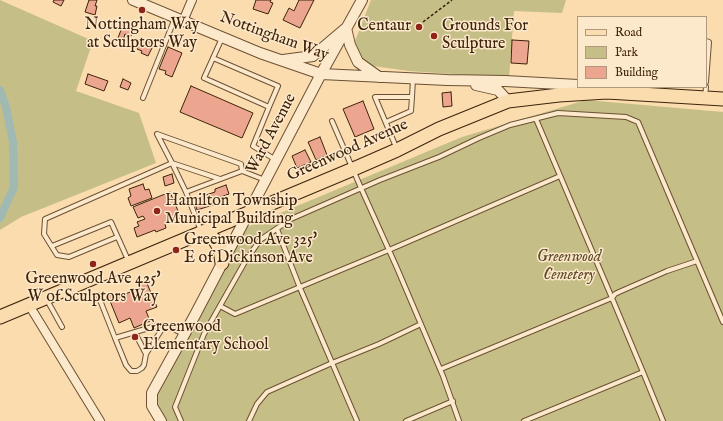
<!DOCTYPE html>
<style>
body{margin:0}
#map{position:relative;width:723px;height:421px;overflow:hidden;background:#fadcaf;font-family:"IM FELL English",serif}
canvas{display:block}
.legend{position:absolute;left:577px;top:16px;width:130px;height:72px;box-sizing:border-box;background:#fce8cb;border:1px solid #b0997e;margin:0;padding:5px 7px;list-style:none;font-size:12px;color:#3d230b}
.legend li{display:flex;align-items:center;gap:8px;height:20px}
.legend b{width:20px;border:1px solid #b0997e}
</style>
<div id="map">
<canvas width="723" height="421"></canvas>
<ul class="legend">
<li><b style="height:5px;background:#fadcaf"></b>Road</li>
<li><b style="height:11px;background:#c5be86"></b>Park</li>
<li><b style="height:11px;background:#eca690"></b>Building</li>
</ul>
</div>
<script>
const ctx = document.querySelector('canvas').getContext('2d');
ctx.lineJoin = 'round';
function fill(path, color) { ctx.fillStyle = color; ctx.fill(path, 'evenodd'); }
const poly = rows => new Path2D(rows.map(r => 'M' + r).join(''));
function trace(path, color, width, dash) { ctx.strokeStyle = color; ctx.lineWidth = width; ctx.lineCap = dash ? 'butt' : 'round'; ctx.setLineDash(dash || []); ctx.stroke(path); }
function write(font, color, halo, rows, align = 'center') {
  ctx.font = font + ' "IM FELL English",serif'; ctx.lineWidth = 3; ctx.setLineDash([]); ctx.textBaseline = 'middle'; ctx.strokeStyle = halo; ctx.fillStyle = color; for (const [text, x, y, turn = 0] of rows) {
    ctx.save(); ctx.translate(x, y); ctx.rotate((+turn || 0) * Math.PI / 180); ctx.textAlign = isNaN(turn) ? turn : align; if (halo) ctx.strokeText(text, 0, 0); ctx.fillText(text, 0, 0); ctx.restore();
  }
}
fill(poly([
 [0,0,93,41,76,91,139,113,156,163,21,217,0,230],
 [371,0,566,0,562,13,514,11,509,78,409,71,373,66,362,59,357,52,355,41],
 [586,100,723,112,723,421,163,421,148,396,235,232,462,137]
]), '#c5be86');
trace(poly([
 [0,90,6,107,13,142,14,187,0,218]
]), '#a0bab3', 8);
const building = poly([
 [54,0,64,0,61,6,53,2,54,0],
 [89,0,97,0,95,6,97,6,95,15,85,12,89,0],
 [256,0,271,0,270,2,273,3,268,14,253,9,256,0],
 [299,0,314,0,300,28,283,20,289,8,294,11,299,0],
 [124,22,135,26,131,36,125,34,123,40,118,38,124,22],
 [142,39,154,44,148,56,141,53,142,51,137,49,142,39],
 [512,40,529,41,527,64,511,63,512,40],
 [168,47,182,53,172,77,165,74,166,71,159,69,168,47],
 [88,74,108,81,104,91,85,84,88,74],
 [123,79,131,83,128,90,120,87,123,79],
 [191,86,253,113,242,138,180,112,191,86],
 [451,92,452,106,443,107,442,93,451,92],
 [363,101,374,129,355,137,343,109,363,101],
 [320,137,327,155,316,160,308,142,320,137],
 [305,150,311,162,297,168,292,156,305,150],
 [172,174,174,183,165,186,163,177,172,174],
 [143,184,145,190,149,189,152,198,131,206,128,198,131,196,129,189,143,184],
 [226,185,229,194,214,199,216,204,197,210,195,203,199,202,197,198,215,192,215,189,226,185],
 [170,192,181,218,165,224,166,228,156,232,155,230,137,237,134,228,139,226,137,222,145,219,143,216,138,218,133,207,170,192],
 [146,281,157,307,146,311,150,321,134,328,130,318,119,323,108,296,116,293,118,297,140,288,138,284,146,281]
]);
fill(building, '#eca690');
trace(building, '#3d230b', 1);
const service = poly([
 [222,38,204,78,269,107,253,146,276,160],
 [706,41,709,42,706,82],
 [213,58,278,86,269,107],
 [705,97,706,87],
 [143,98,175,18],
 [536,119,612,298,615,294,619,292,667,271,697,261],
 [332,121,361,188,397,268,443,376,459,421],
 [386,122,411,111,412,97],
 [396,147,375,97,412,97,413,79],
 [220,179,172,163,157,134,241,164,242,171],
 [186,192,242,171,265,180],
 [277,229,300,288,357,421],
 [117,237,69,257,57,255,44,234,45,219,172,163,186,192,201,231],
 [52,246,111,222,128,260],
 [98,295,115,338,159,325,173,329,184,334],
 [47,300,62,327],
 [220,306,235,314,389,250,560,176],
 [135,333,146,354,164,326],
 [115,338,126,365,131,371,137,371,142,368,144,365,146,354],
 [441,369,612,298,643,372,524,421],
 [643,372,663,421],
 [181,421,175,407,204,334,246,260,260,240,291,219,380,180,439,157,479,138,510,125,558,113,626,117,638,122,723,322],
 [249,421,257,404,267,392,332,363,379,344,421,324],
 [406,421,453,401]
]);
const minor = poly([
 [183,21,192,0],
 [29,305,100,421]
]);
const tertiary = poly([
 [133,0,260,53,321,74,447,80,505,81,578,85],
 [283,60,313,56,346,28,350,45,358,62,379,77],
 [476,85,498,90,508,101],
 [161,421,152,406,152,393,195,315,321,74,362,0]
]);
const primary = poly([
 [202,233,214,239,220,249,222,263],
 [0,317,358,167,397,150,439,129,508,101,559,95,607,92,723,99]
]);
trace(service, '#6c5134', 6);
trace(minor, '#6c5134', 10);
trace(tertiary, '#6c5134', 12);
trace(primary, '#3d230b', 15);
trace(poly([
 [423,22,452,0]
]), '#3d230b', 1.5, [3, 2]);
trace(service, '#fce8cb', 4);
trace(minor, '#fce8cb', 8);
trace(tertiary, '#fce8cb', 10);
trace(primary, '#fadcaf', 13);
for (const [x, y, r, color] of [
 [142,10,4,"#8f2418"],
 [419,27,4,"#8f2418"],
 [434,36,4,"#8f2418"],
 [157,211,4,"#8f2418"],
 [176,250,4,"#8f2418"],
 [93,264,4,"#8f2418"],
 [135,337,4,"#8f2418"]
]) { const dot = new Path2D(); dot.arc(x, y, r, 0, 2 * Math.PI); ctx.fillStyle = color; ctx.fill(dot); trace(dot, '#fce8cb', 1.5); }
write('16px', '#3d230b', '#fce8cb', [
 ["Nottingham Way",142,26,"center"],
 ["at Sculptors Way",142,44,"center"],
 ["Centaur",411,27,"right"],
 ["Grounds For",442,27],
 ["Sculpture",442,45],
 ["Hamilton Township",165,202],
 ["Municipal Building",165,220],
 ["Greenwood Ave 325'",184,241],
 ["E of Dickinson Ave",184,259],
 ["Greenwood Ave 425'",93,280,"center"],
 ["W of Sculptors Way",93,298,"center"],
 ["Greenwood",143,328],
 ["Elementary School",143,346]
], 'left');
write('16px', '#3d230b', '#fce8cb', [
 ["Nottingham Way",274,37,20],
 ["Ward Avenue",272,134,-62],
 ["Greenwood Avenue",348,151,-24]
]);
write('italic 16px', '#5f4a2a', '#fce8cb', [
 ["Greenwood",569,258],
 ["Cemetery",569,276]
]);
</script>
